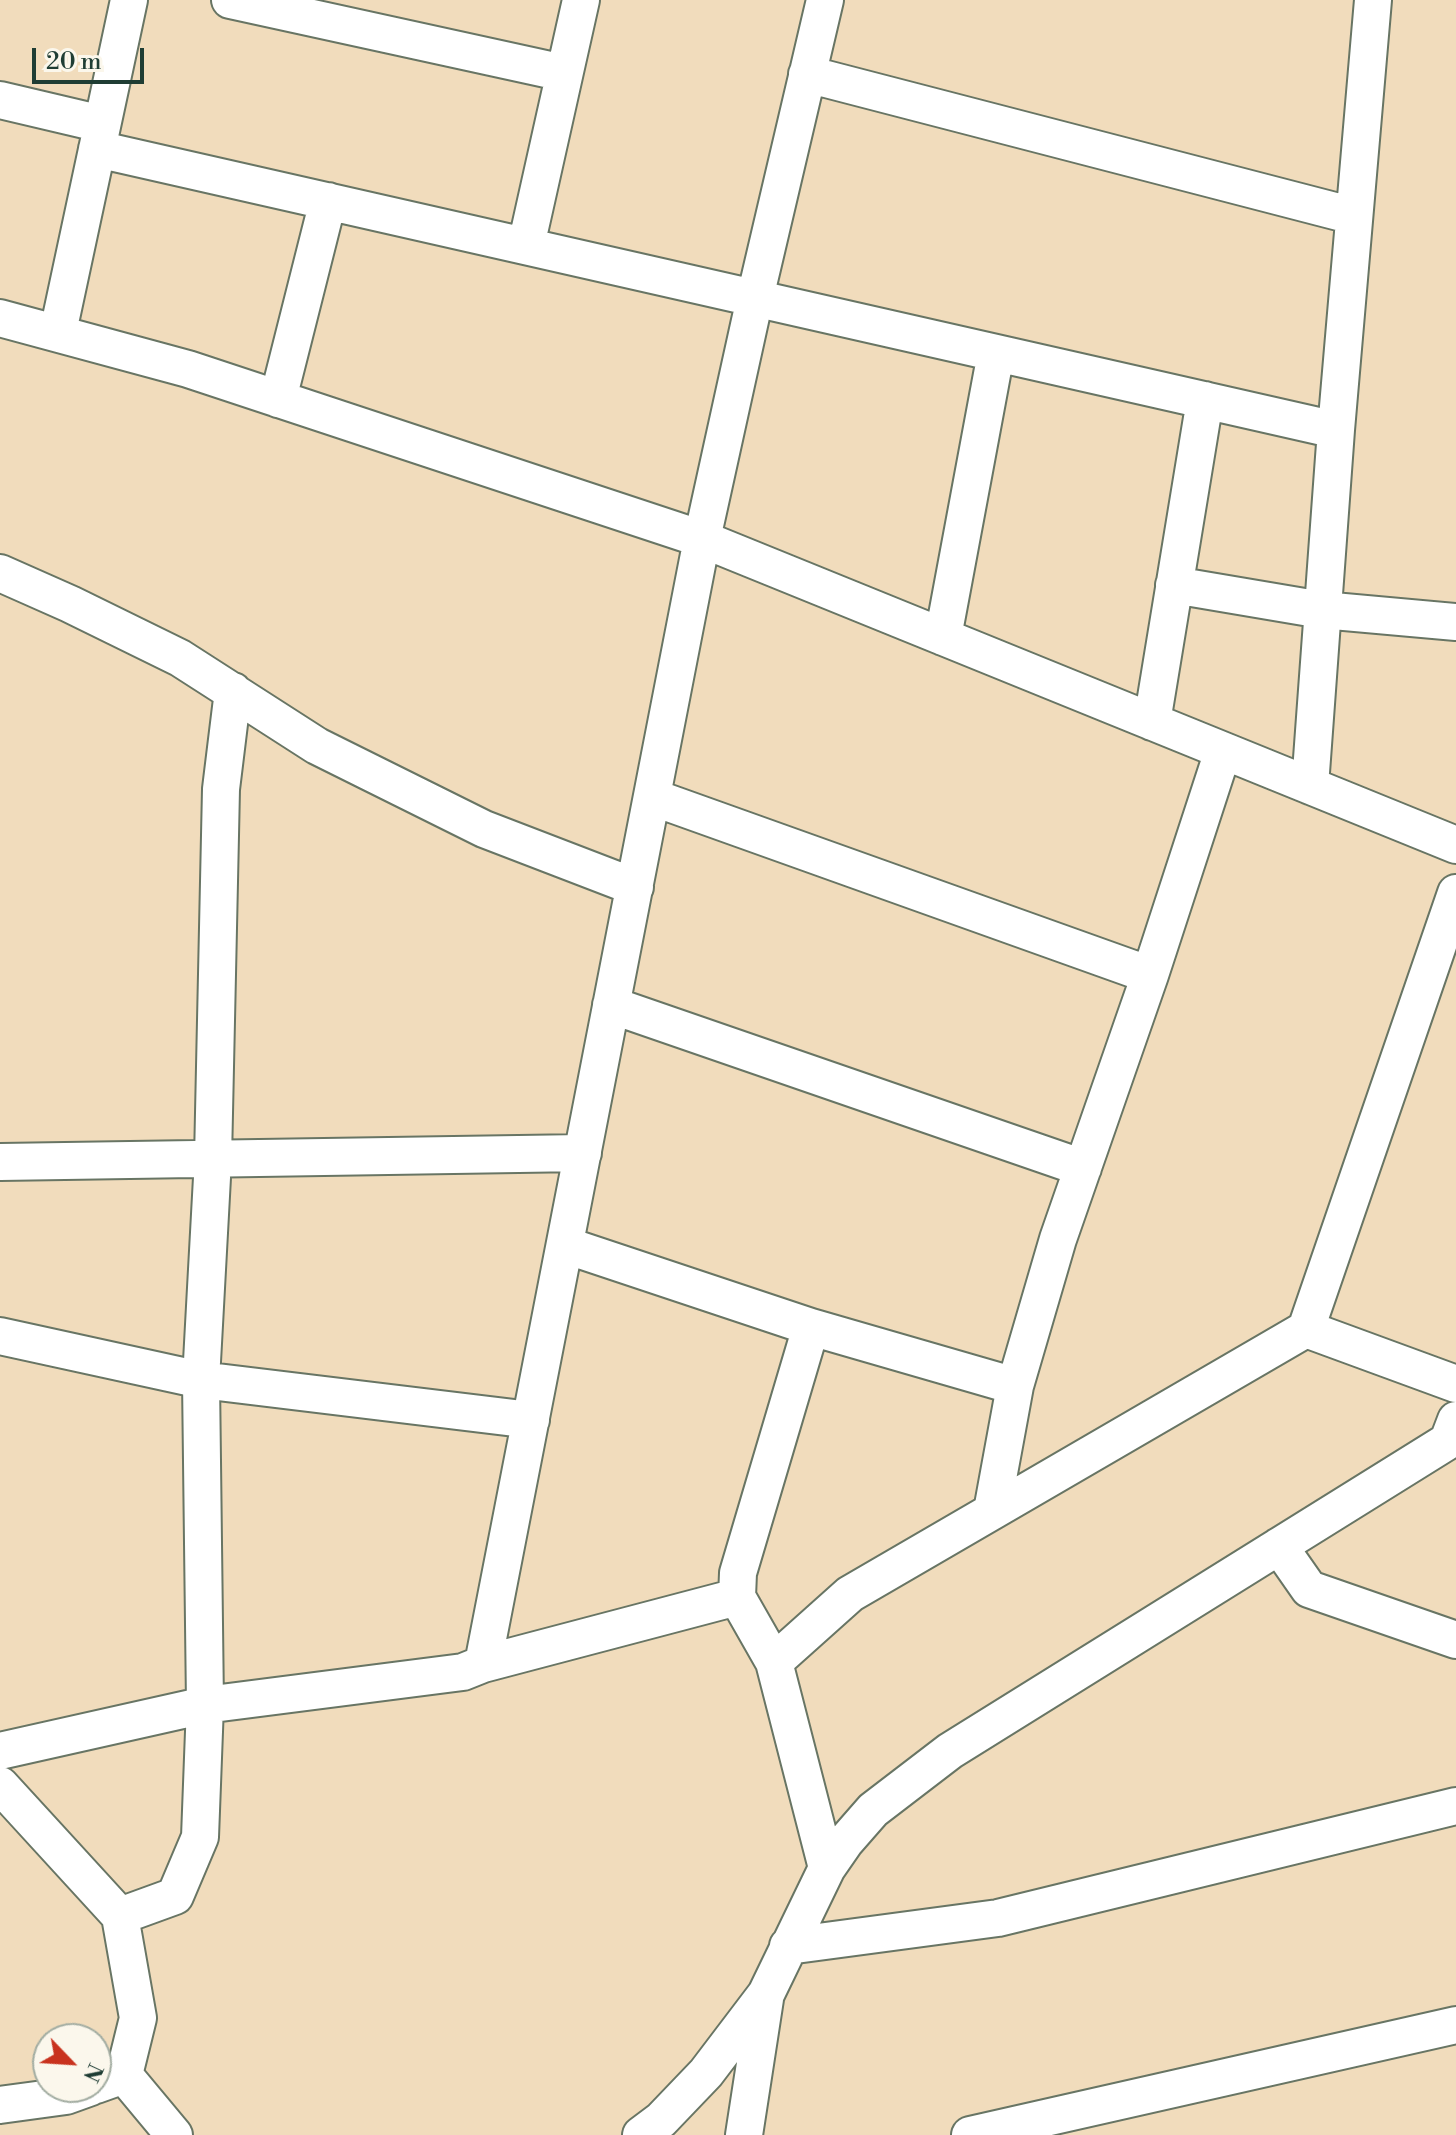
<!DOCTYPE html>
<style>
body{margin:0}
#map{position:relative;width:1456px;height:2135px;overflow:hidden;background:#f1dcbc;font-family:"Libre Bodoni",serif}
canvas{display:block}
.north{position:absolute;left:32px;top:2023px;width:80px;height:80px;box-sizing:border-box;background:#fbf7ec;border:2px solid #a3ada2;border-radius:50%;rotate:115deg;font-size:22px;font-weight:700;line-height:32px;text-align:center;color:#1f3d34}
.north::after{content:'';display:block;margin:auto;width:28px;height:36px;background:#c8321e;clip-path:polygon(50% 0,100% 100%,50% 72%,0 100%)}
.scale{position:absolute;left:32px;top:48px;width:112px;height:36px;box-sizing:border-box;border:4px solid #1f3d34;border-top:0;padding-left:10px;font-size:24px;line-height:28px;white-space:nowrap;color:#1f3d34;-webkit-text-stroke:6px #fbf7ec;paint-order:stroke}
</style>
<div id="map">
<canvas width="1456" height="2135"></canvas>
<div class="north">N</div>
<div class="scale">20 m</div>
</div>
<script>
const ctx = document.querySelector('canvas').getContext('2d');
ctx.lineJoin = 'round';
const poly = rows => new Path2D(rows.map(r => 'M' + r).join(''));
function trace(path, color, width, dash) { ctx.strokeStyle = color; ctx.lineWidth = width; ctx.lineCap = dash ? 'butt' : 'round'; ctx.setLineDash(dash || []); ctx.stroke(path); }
const street = poly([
 [230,0,564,73],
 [807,74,1354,216],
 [0,100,102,124],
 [97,149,1336,430],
 [526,246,581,0],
 [0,318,188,369,702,539,1456,845],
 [58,332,129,0],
 [278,399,328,201],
 [0,573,70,604,180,658,317,746,484,829,635,887],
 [1174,585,1322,610,1456,622],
 [943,637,996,353],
 [1152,722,1205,400],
 [1310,786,1336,430,1373,0],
 [652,797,1150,975],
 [611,1005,1083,1168],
 [0,1162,583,1153],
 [565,1245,811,1327,1015,1386,1058,1239,1150,975,1223,751],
 [1306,1329,1456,1384],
 [0,1336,201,1380,213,1159,221,789,233,691],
 [992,1511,1015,1386],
 [1279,1546,1309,1589,1456,1640],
 [774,1662,737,1597,738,1573,811,1327],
 [483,1664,702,539,755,298,825,0],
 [0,1751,205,1705,463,1672,483,1664,737,1597],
 [0,1785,120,1916,138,2018,124,2075,96,2085],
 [827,1868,774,1662,850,1594,1306,1329,1456,893],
 [120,1916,175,1896,200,1837,205,1705,201,1380,531,1420],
 [788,1946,998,1918,1456,1806],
 [124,2075,174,2135],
 [0,2105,66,2096,91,2087],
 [641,2135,661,2120,706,2073,766,1994,827,1868,845,1842,873,1810,950,1751,1448,1441,1456,1420],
 [744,2135,765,1999],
 [970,2135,1456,2025]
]);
trace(street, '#687564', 40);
trace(street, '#fff', 36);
</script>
